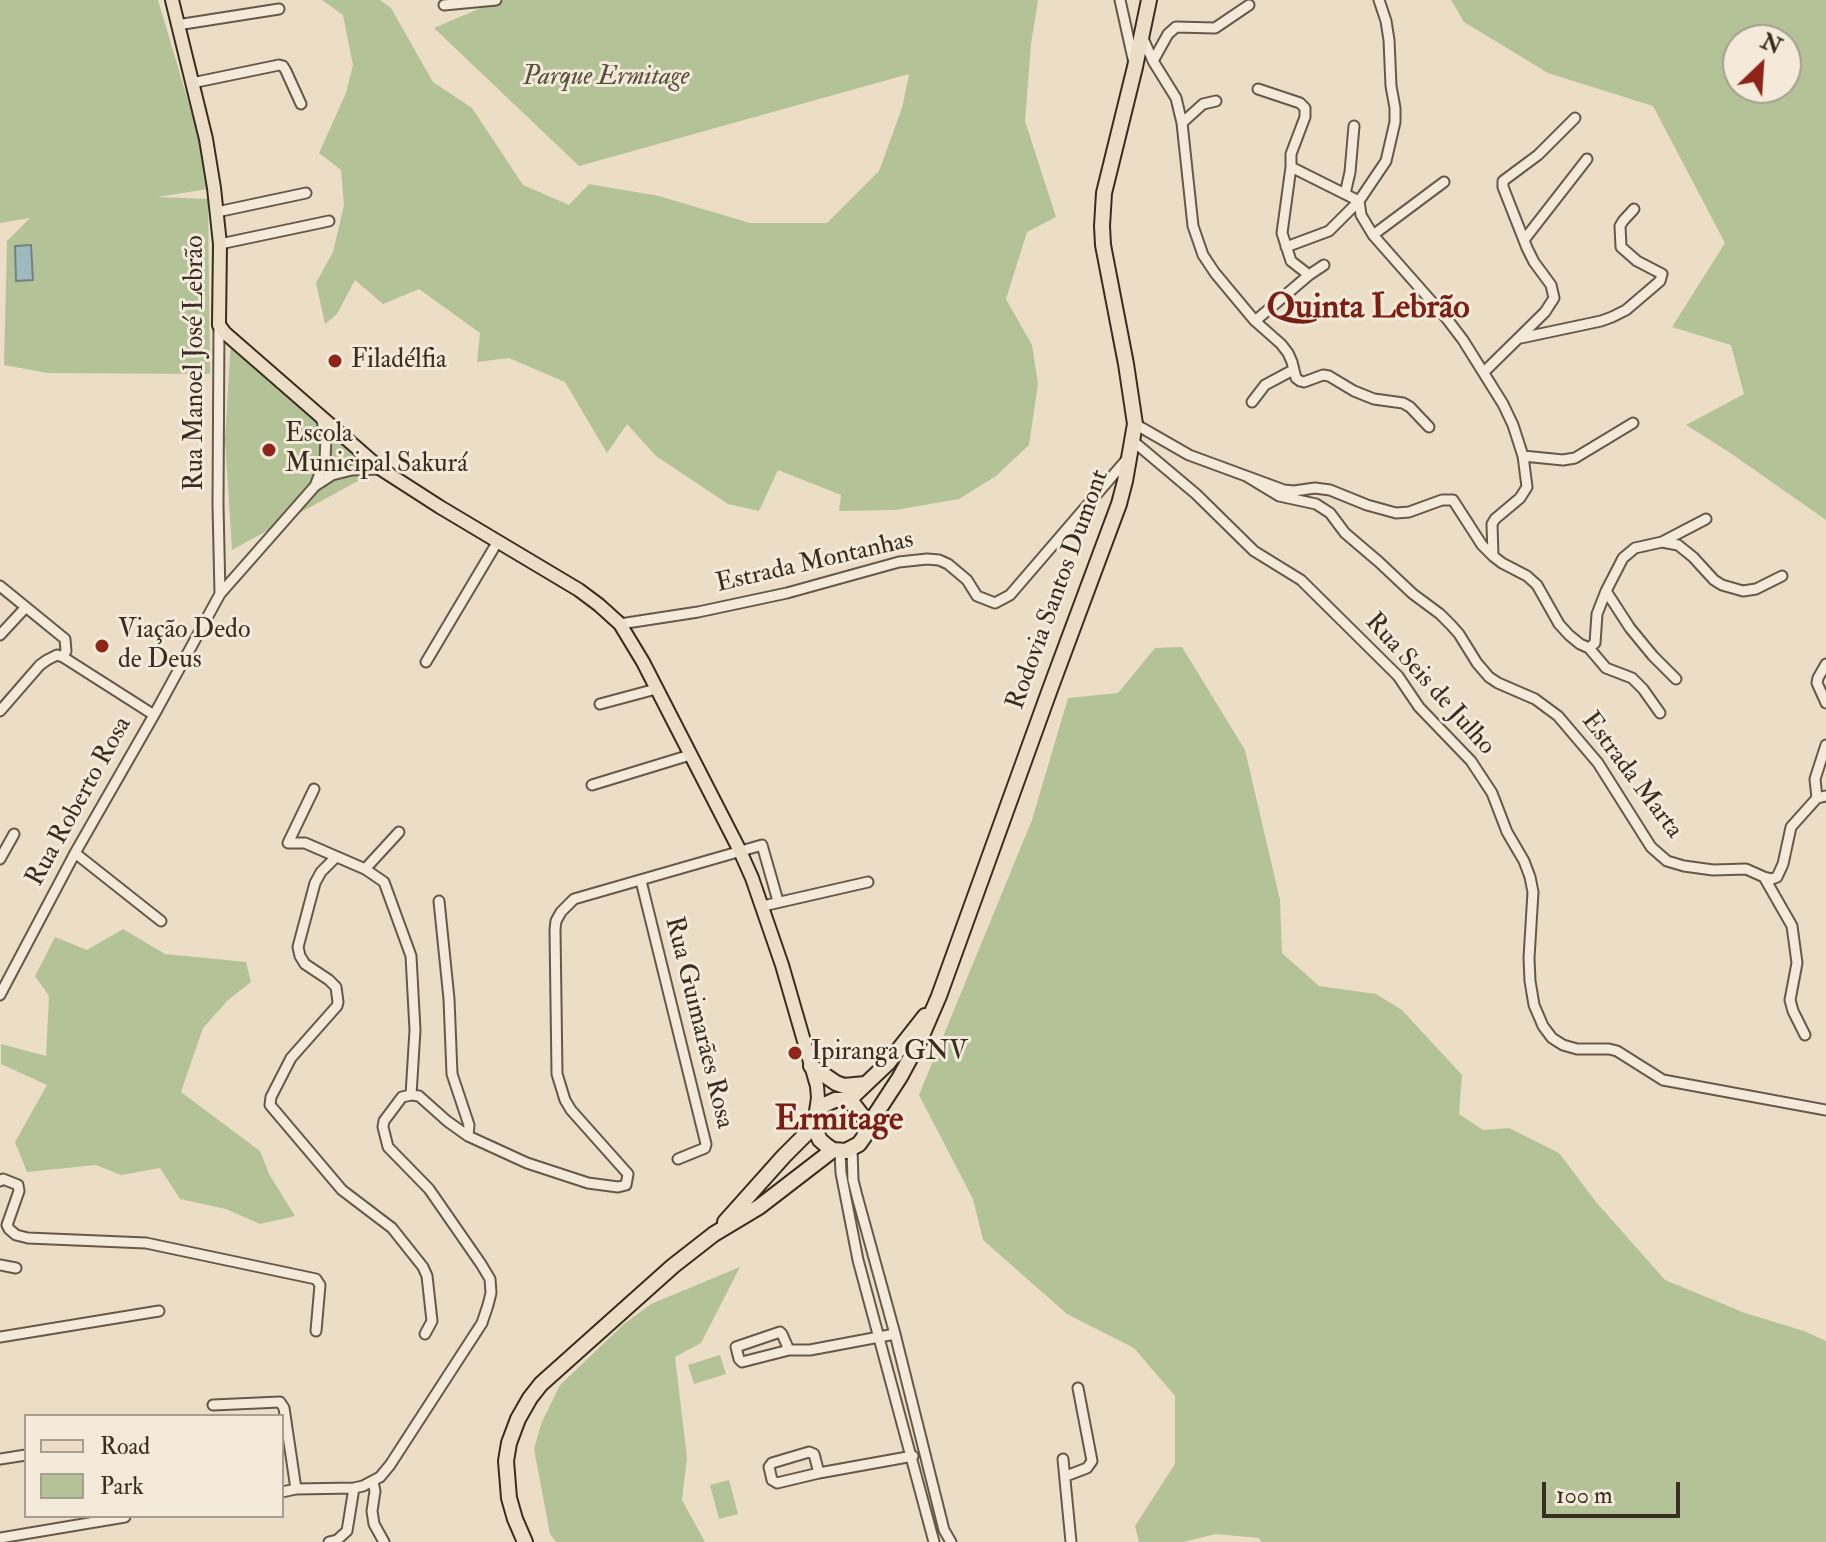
<!DOCTYPE html>
<meta charset="utf-8">
<style>
body{margin:0}
#map{position:relative;width:1826px;height:1542px;overflow:hidden;background:#ecdec6;font-family:"IM FELL Double Pica",serif}
canvas{display:block}
.legend{position:absolute;left:24px;top:1414px;width:260px;height:104px;box-sizing:border-box;background:#f3eada;border:2px solid #a89e90;margin:0;padding:10px 14px;list-style:none;font-size:24px;color:#382d20}
.legend li{display:flex;align-items:center;gap:16px;height:40px}
.legend b{width:40px;border:2px solid #a89e90}
.north{position:absolute;left:1722px;top:24px;width:80px;height:80px;box-sizing:border-box;background:#f3eada;border:2px solid #a89e90;border-radius:50%;rotate:25deg;font-size:22px;font-weight:700;line-height:32px;text-align:center;color:#382d20}
.north::after{content:'';display:block;margin:auto;width:28px;height:36px;background:#8f2418;clip-path:polygon(50% 0,100% 100%,50% 72%,0 100%)}
.scale{position:absolute;left:1542px;top:1482px;width:138px;height:36px;box-sizing:border-box;border:4px solid #382d20;border-top:0;padding-left:10px;font-size:24px;line-height:28px;white-space:nowrap;color:#382d20;-webkit-text-stroke:6px #f3eada;paint-order:stroke}
</style>
<div id="map">
<canvas width="1826" height="1542"></canvas>
<ul class="legend">
<li><b style="height:10px;background:#ecdec6"></b>Road</li>
<li><b style="height:22px;background:#b4c298"></b>Park</li>
</ul>
<div class="north">N</div>
<div class="scale">100 m</div>
</div>
<script>
const ctx = document.querySelector('canvas').getContext('2d');
ctx.lineJoin = 'round';
function fill(path, color) { ctx.fillStyle = color; ctx.fill(path, 'evenodd'); }
const poly = rows => new Path2D(rows.map(r => 'M' + r).join(''));
function trace(path, color, width, dash) { ctx.strokeStyle = color; ctx.lineWidth = width; ctx.lineCap = dash ? 'butt' : 'round'; ctx.setLineDash(dash || []); ctx.stroke(path); }
function write(font, color, halo, rows, align = 'center') {
  ctx.font = font + ' "IM FELL Double Pica",serif'; ctx.lineWidth = 6; ctx.setLineDash([]); ctx.textBaseline = 'middle'; ctx.strokeStyle = halo; ctx.fillStyle = color; for (const [text, x, y, turn = 0] of rows) {
    ctx.save(); ctx.translate(x, y); ctx.rotate((+turn || 0) * Math.PI / 180); ctx.textAlign = isNaN(turn) ? turn : align; if (halo) ctx.strokeText(text, 0, 0); ctx.fillText(text, 0, 0); ctx.restore();
  }
}
fill(poly([
 [0,0,158,0,214,188,158,197,208,199,210,374,47,373,4,365,7,241,30,218,0,223],
 [322,0,380,0,391,8,433,82,472,108,523,185,569,205,589,184,659,196,750,223,827,223,879,171,902,108,909,74,579,166,434,28,499,0,1038,0,1031,44,1025,121,1056,217,1027,232,1006,299,1032,345,1038,384,1029,445,996,476,959,499,895,510,839,511,841,495,778,470,759,511,728,504,656,456,627,424,607,453,565,382,509,358,477,362,480,333,419,289,383,304,355,280,337,314,325,324,316,283,333,252,344,205,341,170,319,153,346,93,353,65,343,15],
 [1451,0,1826,0,1826,520,1729,452,1686,425,1744,394,1731,345,1672,327,1725,243,1653,106,1548,73,1464,22],
 [1738,40,1786,40,1786,88,1738,88],
 [231,338,289,388,387,465,232,550,225,440],
 [1182,647,1245,750,1280,900,1282,953,1319,986,1376,994,1402,1010,1462,1075,1459,1114,1483,1130,1509,1128,1559,1153,1596,1202,1665,1280,1745,1313,1804,1331,1826,1341,1826,1542,1261,1542,1259,1538,1216,1534,1183,1542,1139,1542,1135,1526,1175,1464,1175,1396,1134,1348,1067,1314,983,1240,973,1199,919,1095,1032,820,1068,698,1118,693,1155,648],
 [123,929,165,954,246,962,251,982,228,1000,203,1028,181,1092,260,1151,269,1174,295,1216,260,1224,226,1209,180,1199,160,1168,121,1175,96,1165,27,1172,15,1142,47,1085,1,1064,1,1044,46,1056,49,996,35,976,55,937,87,950],
 [740,1267,701,1343,675,1357,687,1458,682,1500,705,1542,556,1542,550,1534,534,1449,541,1424,560,1385,624,1324,651,1304],
 [720,1355,726,1374,694,1384,688,1365],
 [729,1480,738,1514,719,1519,710,1485]
]), '#b4c298');
const water = poly([
 [31,245,33,280,16,281,15,246,31,245]
]);
fill(water, '#9fb9c1');
trace(water, '#768181', 2);
const minor = poly([
 [1120,0,1134,63],
 [1379,0,1386,21,1389,40,1391,86,1395,108,1395,122,1386,161,1359,201,1361,215,1373,235,1447,319,1463,340,1503,404,1513,425,1523,456,1527,487,1520,498,1495,519,1492,524,1493,556],
 [444,5,496,0],
 [177,25,279,9],
 [1142,36,1153,61,1176,98,1182,123,1193,226,1203,255,1215,273,1255,321,1281,344,1288,353,1292,362,1296,378,1300,381,1304,382,1323,375,1329,376,1354,391,1374,399,1403,403,1410,407,1429,427],
 [1153,61,1168,34,1176,27,1215,28,1249,5],
 [192,83,279,65,283,66,286,71,301,104],
 [1258,89,1300,103,1305,108,1305,117,1291,154,1291,167,1359,201,1329,231,1286,247],
 [1182,123,1203,104,1216,101],
 [1291,167,1282,233,1291,261,1309,275],
 [1345,194,1350,172,1354,126],
 [217,212,306,193],
 [1373,235,1444,182],
 [1524,240,1587,159],
 [220,244,329,221],
 [1255,321,1309,275,1324,265],
 [1521,338,1601,321,1612,317,1626,310,1660,281,1662,274,1637,261,1621,247,1620,226,1623,221,1634,209],
 [1484,372,1545,312,1554,298,1551,285,1534,262,1527,248,1503,187,1503,181,1538,155,1575,118],
 [1252,402,1265,385,1293,370],
 [1135,424,1189,455,1284,490,1294,491,1315,488,1330,490,1367,505,1396,513,1409,512,1442,500,1453,500,1482,545,1493,556,1502,563,1527,576,1537,585,1559,624,1569,635,1580,644,1589,648,1606,668,1632,678,1643,689,1660,713],
 [1133,441,1196,494,1254,551,1301,580,1398,676,1419,707,1471,761,1492,793,1507,832,1524,861,1530,877,1533,892,1529,958,1530,981,1534,1005,1543,1026,1552,1038,1563,1045,1577,1049,1609,1049,1617,1051,1663,1080,1826,1110],
 [1523,456,1563,460,1575,458,1633,423],
 [1246,476,1279,496,1316,504,1330,513,1345,533,1379,562,1413,594,1440,614,1451,625,1459,634,1477,663,1489,677,1498,683,1535,699,1558,716,1598,763,1651,847,1667,861,1684,866,1713,870,1746,869,1764,877,1772,879,1777,877,1783,864,1791,827,1817,798,1826,796],
 [315,486,325,460,326,437,321,417],
 [1662,542,1706,519],
 [0,586,65,639,66,651,63,657],
 [1606,591,1630,628,1653,656,1676,679],
 [220,594,315,486,332,475,352,470,381,469],
 [620,624,698,612,787,593,899,562,927,559,939,560,948,564,967,580,977,596,995,603,1010,595,1127,459],
 [0,635,26,607],
 [1589,648,1595,643,1597,614,1606,591,1623,558,1635,548,1662,542,1678,545,1693,557,1714,580,1722,585,1743,591,1756,589,1782,576],
 [426,662,498,541],
 [1826,664,1818,678,1817,683,1826,703],
 [600,704,656,689],
 [0,711,40,665,47,660,57,655,63,657,154,715],
 [592,785,690,755],
 [314,789,288,843,305,843,365,869,384,882,411,956,415,1030,411,1095],
 [1817,798,1815,779,1826,745],
 [75,853,161,921],
 [336,857,321,872,315,883,298,947,300,956,305,964,329,980,336,987,338,1002,337,1006,291,1058,271,1097,270,1105,342,1190,392,1228,423,1267,427,1276,432,1321,425,1334],
 [0,859,14,834],
 [365,869,399,832],
 [1764,877,1792,926,1797,963,1790,1000,1793,1011,1805,1035],
 [641,881,706,1144,705,1148,678,1159],
 [439,901,449,999,452,1074,469,1125,468,1136],
 [763,906,868,882],
 [0,995,75,853,154,715,220,594,218,505,219,325],
 [852,1149,853,1180,857,1196,895,1334,944,1530,951,1542],
 [840,1151,841,1173,858,1260,934,1542],
 [0,1181,3,1179,18,1185,19,1191,7,1225,9,1229,16,1235,28,1238,146,1243,316,1279,320,1285,316,1331],
 [0,1265,16,1268],
 [0,1337,159,1311],
 [789,1350,782,1334,780,1332,736,1347,739,1359,742,1362,789,1350,810,1350,895,1334],
 [213,1405,280,1402,284,1408,296,1489],
 [0,1459,26,1455],
 [1063,1459,1071,1542],
 [819,1473,777,1483,772,1480,769,1467,772,1463,809,1452,814,1454,819,1473,913,1456],
 [1066,1476,1087,1468,1092,1461,1078,1388],
 [373,1482,375,1491,372,1511,374,1524,384,1542],
 [282,1492,296,1489,354,1488,363,1486,380,1477,390,1465,482,1323,488,1305,491,1293,490,1279,481,1264,429,1189,388,1147,383,1127,384,1121,402,1097,411,1095,419,1096,447,1121,468,1136,527,1163,588,1183,618,1187,626,1185,628,1174,571,1110,565,1100,557,1074,555,929,556,921,561,912,574,899,762,845,778,901],
 [0,1538,125,1517],
 [329,1542,337,1540,347,1531,354,1488]
]);
const major = poly([
 [172,0,206,139,214,188,220,244,219,325,225,333,381,469,440,507,579,590,599,605,620,624,643,662,740,851,752,878,782,965,817,1086,818,1098,815,1118]
]);
const highway = poly([
 [811,1066,836,1083,844,1086,865,1084],
 [835,1100,845,1100,854,1105,864,1118,866,1129,864,1137,859,1144,846,1151,833,1150,827,1146,820,1140,815,1129,814,1122,818,1112,824,1105,835,1100],
 [848,1101,888,1063,925,1016],
 [866,1129,900,1077,920,1040,939,996,1049,692,1119,504,1125,481,1135,424,1126,364,1103,245,1102,226,1104,193,1135,67,1149,0],
 [725,1222,784,1156,806,1134,814,1122],
 [525,1542,515,1519,509,1498,506,1461,509,1443,518,1419,530,1398,541,1384,673,1266,714,1234,759,1207,833,1150]
]);
trace(minor, '#65594a', 13);
trace(major, '#382d20', 16);
trace(highway, '#382d20', 18);
trace(minor, '#f3eada', 9);
trace(major, '#ecdec6', 12);
trace(highway, '#ecdec6', 14);
for (const [x, y, r, color] of [
 [335,361,8,"#8f2418"],
 [269,450,8,"#8f2418"],
 [102,646,8,"#8f2418"],
 [795,1053,8,"#8f2418"]
]) { const dot = new Path2D(); dot.arc(x, y, r, 0, 2 * Math.PI); ctx.fillStyle = color; ctx.fill(dot); trace(dot, '#f3eada', 3); }
write('italic 26px', '#57523e', '#f3eada', [
 ["Parque Ermitage",606,78]
]);
write('26px', '#382d20', '#f3eada', [
 ["Filadélfia",351,361],
 ["Escola",285,435],
 ["Municipal Sakurá",285,465],
 ["Viação Dedo",118,631],
 ["de Deus",118,661],
 ["Ipiranga GNV",811,1053]
], 'left');
write('26px', '#382d20', '#f3eada', [
 ["Rua Manoel José Lebrão",196,363,-90],
 ["Estrada Montanhas",815,563,-13],
 ["Rodovia Santos Dumont",1059,590,-70],
 ["Rua Seis de Julho",1429,685,48],
 ["Estrada Marta",1631,776,53],
 ["Rua Roberto Rosa",80,802,-61],
 ["Rua Guimarães Rosa",698,1023,76]
]);
write('bold 34px', '#7a1f14', '#f3eada', [
 ["Quinta Lebrão",1368,310],
 ["Ermitage",839,1122]
]);
</script>
